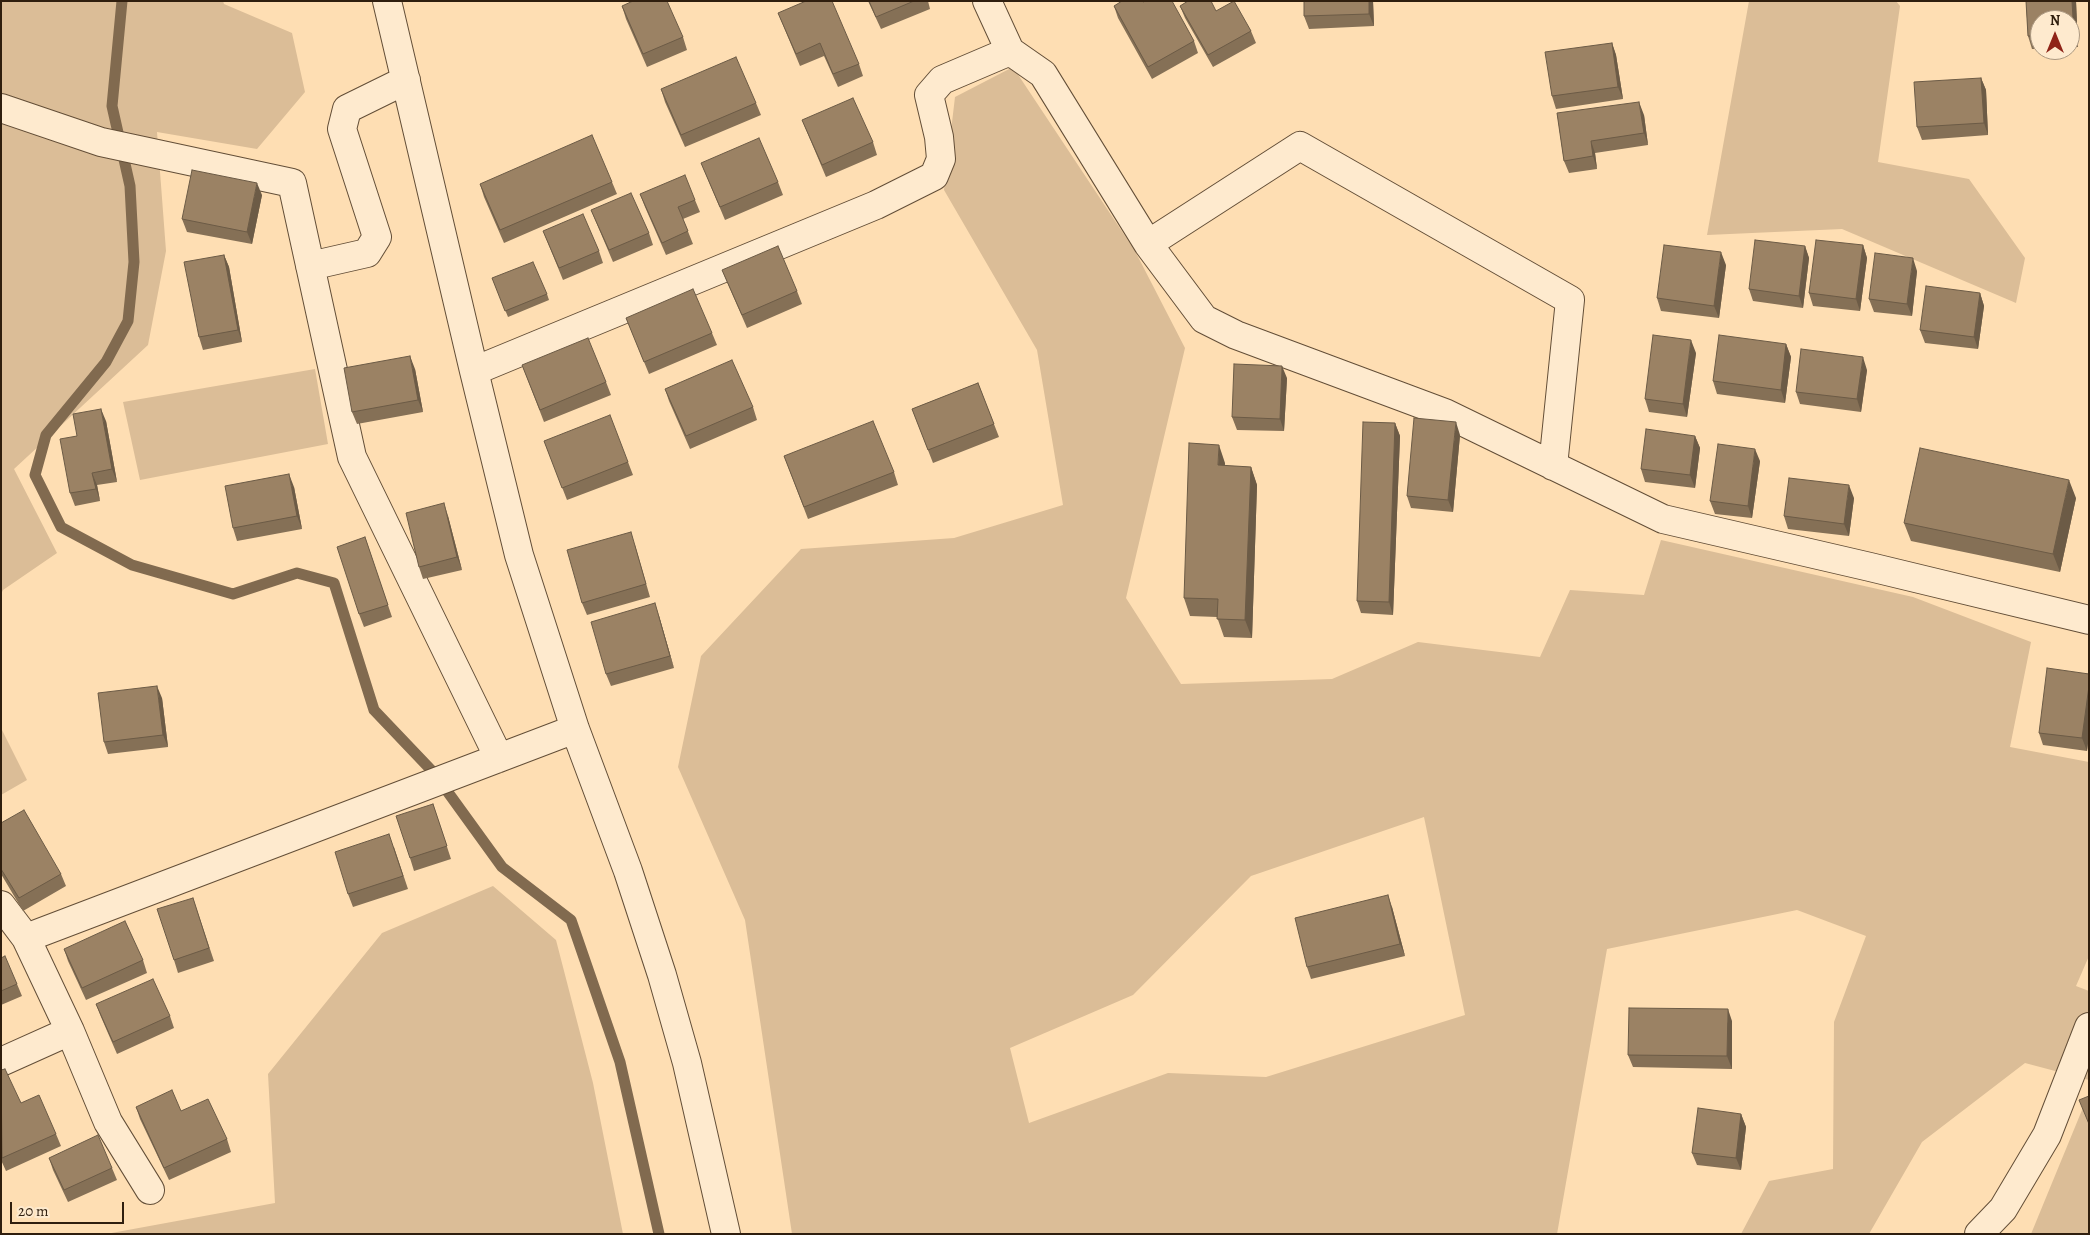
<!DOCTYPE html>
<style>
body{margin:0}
#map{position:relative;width:2090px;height:1235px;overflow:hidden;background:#fedeb3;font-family:Alegreya,serif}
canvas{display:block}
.frame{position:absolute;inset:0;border:2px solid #2f1e0e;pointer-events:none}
.north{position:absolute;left:2030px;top:10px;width:50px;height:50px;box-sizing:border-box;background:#feeace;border:1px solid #ab9881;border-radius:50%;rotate:0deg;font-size:14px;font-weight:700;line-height:20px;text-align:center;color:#2f1e0e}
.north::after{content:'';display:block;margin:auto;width:18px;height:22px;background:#8f2418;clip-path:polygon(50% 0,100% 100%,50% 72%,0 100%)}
.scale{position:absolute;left:10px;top:1202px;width:114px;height:22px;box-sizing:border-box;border:2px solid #2f1e0e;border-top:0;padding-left:6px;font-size:15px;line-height:18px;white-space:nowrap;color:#2f1e0e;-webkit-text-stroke:4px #feeace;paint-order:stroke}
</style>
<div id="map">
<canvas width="2090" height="1235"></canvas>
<div class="frame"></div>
<div class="north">N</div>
<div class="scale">20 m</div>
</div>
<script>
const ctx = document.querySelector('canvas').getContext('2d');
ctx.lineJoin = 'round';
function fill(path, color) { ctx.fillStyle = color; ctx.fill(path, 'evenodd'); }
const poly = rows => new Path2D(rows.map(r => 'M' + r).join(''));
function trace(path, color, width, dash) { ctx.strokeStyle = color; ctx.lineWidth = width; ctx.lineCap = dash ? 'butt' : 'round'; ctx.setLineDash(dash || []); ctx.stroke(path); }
fill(poly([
 [1,1,223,1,224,4,292,33,305,92,257,149,157,132,166,251,148,345,14,469,57,553,3,590,1,594],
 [1749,1,1896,1,1900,6,1878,162,1969,179,2025,258,2016,303,1842,229,1707,235],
 [1013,67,1135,251,1185,348,1126,598,1181,684,1332,679,1418,642,1540,657,1570,590,1644,595,1661,540,1913,597,2031,642,2010,747,2089,762,2089,956,2076,986,2089,991,2089,1080,2025,1063,1922,1142,1869,1234,1741,1234,1769,1181,1833,1169,1834,1022,1866,936,1797,910,1607,949,1557,1234,792,1234,745,920,678,767,701,656,801,549,954,538,1063,505,1037,350,944,190,955,97],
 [1424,817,1465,1015,1266,1077,1168,1073,1029,1123,1010,1048,1133,995,1251,876],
 [315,369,328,444,140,480,123,402],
 [1,728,27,780,1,795],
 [493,886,556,940,593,1083,623,1234,106,1234,275,1203,268,1074,382,933],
 [2089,1093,2089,1234,2031,1234]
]), '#dbbd97');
trace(poly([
 [122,1,112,106,130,186,134,262,128,321,106,362,46,435,35,475,61,527,132,565,233,594,297,573,334,583,374,710,434,773,502,867,571,920,620,1062,659,1234]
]), '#816a4f', 11);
const minor = poly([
 [387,1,474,371,519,555,575,729,628,871,662,975,687,1063,726,1234],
 [987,1,1010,51,1043,74,1148,244,1204,319,1236,335,1445,413,1663,519,1870,567,2089,620],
 [1,108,101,142,292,183,352,457,499,758],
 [1148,244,1300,146,1570,300,1553,466],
 [310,266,367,253,377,237,342,129,347,109,406,80],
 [474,371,876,205,934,176,941,159,939,137,929,95,942,80,1010,51],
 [1,905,26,938],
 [1,1062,70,1031],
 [150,1190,108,1122,70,1031,26,938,575,729],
 [1979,1234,2003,1209,2047,1135,2089,1027]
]);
trace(minor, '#634e37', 30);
trace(minor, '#feeace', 28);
fill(poly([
 [868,1,928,1,930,9,881,29],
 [1304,1,1373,1,1374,26,1309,29,1304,16],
 [2026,1,2076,1,2078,47,2070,47,2070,20,2040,20,2040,49,2032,49,2028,36],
 [1143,2,1194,41,1198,53,1152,79,1118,18,1114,6],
 [622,6,683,37,687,50,647,67,626,19],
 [1180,6,1216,11,1251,31,1256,43,1213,67,1185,18],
 [778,13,859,64,863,76,838,87,824,56,800,66],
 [1612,43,1616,55,1623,99,1556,109,1552,96],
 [1981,78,1986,90,1988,135,1922,140,1917,127],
 [661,89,756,103,761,115,685,147,665,102],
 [1557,113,1644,115,1648,145,1595,153,1597,169,1569,173,1564,161],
 [802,120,873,142,877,155,826,177,807,132],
 [701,163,778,182,783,195,725,220],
 [612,182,617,194,504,243,484,197,480,184],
 [640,194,695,200,700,212,683,219,693,244,666,255,645,207],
 [262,195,252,244,187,232,182,219],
 [591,210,649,233,653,245,613,262,596,222],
 [543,231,599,251,603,263,563,280],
 [1863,245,1867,258,1860,311,1813,306,1809,293],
 [1805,246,1809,258,1803,308,1753,301,1749,289],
 [224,255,229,267,242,342,203,350,199,337],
 [1726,265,1719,318,1661,311,1657,298],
 [722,270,797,291,802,304,747,328,727,282],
 [1917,271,1912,316,1874,312,1869,299],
 [492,278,547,294,549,300,508,317],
 [1980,293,1984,306,1978,349,1925,343,1920,330],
 [626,318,712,333,717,345,649,374],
 [1786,344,1791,357,1785,403,1717,394,1713,381],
 [1696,353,1687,417,1649,412,1645,399],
 [522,365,606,382,611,395,544,422],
 [415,369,423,412,357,424,352,412],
 [1867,370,1861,412,1800,404,1796,392],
 [1287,378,1284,431,1237,430,1232,417],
 [978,383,999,437,933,463,912,409],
 [665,389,753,407,757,420,690,449,669,401],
 [106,421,117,482,97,485,100,501,75,506,70,493,77,436],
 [1395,423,1400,436,1393,615,1361,613,1357,601],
 [1460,435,1453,512,1411,508,1407,496],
 [1695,436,1700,448,1695,488,1645,482,1641,469],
 [544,441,628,462,633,475,567,500],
 [784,456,894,472,898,485,808,519],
 [1760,461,1752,518,1715,514,1710,501],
 [1225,463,1225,466,1251,467,1257,485,1252,638,1224,637,1217,617,1190,616,1184,598],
 [294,487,302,529,237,541,233,528],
 [1854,498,1849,536,1788,529,1784,516],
 [2076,498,2060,572,1911,541,1904,523],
 [448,516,462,570,423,579,419,567],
 [365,537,392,617,364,627,359,614],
 [635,545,650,597,587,615,582,603],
 [659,616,674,668,611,686,606,674],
 [2089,674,2089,735,2087,751,2043,745,2039,733],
 [162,698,168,747,108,754,104,742],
 [433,804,451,859,414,871,410,858],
 [1,823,61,874,66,886,23,911,1,874],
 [394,847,408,889,353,907,348,894],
 [193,898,214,961,178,973,174,960],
 [1392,907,1405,956,1311,979,1307,967],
 [64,949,143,960,147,973,86,1000,68,961],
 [1,958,17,984,22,996,1,1005],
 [96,1004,170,1016,174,1028,117,1054,101,1017],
 [1732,1021,1732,1069,1633,1067,1628,1055],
 [1,1070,21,1103,56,1134,61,1146,6,1171,1,1160],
 [136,1107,181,1111,227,1139,231,1152,169,1180,140,1119],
 [1741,1114,1746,1127,1741,1170,1697,1165,1692,1153],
 [49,1158,112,1168,117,1180,68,1202,53,1170]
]), '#857056');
fill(poly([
 [1369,1,1373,1,1374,26,1369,14],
 [2072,1,2076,1,2078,47,2074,35],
 [1612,43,1616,55,1623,99,1618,87],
 [1981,78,1986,90,1988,135,1984,123],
 [1639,102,1644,115,1648,145,1644,133],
 [1591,141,1595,153,1597,169,1593,156],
 [257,183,262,195,252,244,247,232],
 [1863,245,1867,258,1860,311,1856,299],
 [1805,246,1809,258,1803,308,1799,296],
 [1721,252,1726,265,1719,318,1714,306],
 [224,255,229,267,242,342,238,330],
 [1913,258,1917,271,1912,316,1907,304],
 [1980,293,1984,306,1978,349,1974,337],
 [1691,340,1696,353,1687,417,1683,404],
 [1786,344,1791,357,1785,403,1781,390],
 [410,356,415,369,423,412,418,400],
 [1863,357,1867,370,1861,412,1857,399],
 [1282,366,1287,378,1284,431,1280,419],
 [101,409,106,421,117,482,112,469],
 [1456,422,1460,435,1453,512,1448,500],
 [1395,423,1400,436,1393,615,1389,602],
 [1695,436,1700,448,1695,488,1690,475],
 [1219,445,1225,463,1224,483,1218,465],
 [1755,449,1760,461,1752,518,1748,506],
 [1251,467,1257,485,1252,638,1245,620],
 [92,473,97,485,100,501,96,489],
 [289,474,294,487,302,529,297,516],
 [2069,480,2076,498,2060,572,2053,554],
 [1849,485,1854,498,1849,536,1844,524],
 [444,503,448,516,462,570,457,557],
 [655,603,659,616,674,668,670,656],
 [157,686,162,698,168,747,163,735],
 [2089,686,2089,735,2087,751,2082,738],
 [1388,895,1392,907,1405,956,1400,944],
 [1728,1009,1732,1021,1732,1069,1727,1056],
 [1741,1114,1746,1127,1741,1170,1736,1158]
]), '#6c5b46');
const building = poly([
 [633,1,667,1,683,37,643,54,622,6,633,1],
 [806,1,832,1,859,64,833,74,820,43,796,54,778,13,806,1],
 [869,1,914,1,876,17,869,1],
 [1122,1,1143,1,1143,2,1146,1,1172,1,1194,41,1148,67,1114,6,1122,1],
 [1188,1,1211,1,1216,11,1234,1,1251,31,1208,55,1180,6,1188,1],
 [1304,1,1369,1,1369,14,1304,16,1304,1],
 [2026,1,2072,1,2074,35,2070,35,2070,20,2040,20,2040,36,2028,36,2026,1],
 [1612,43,1618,87,1552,96,1545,52,1612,43],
 [736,57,756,103,681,135,661,89,736,57],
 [1981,78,1984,123,1917,127,1914,82,1981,78],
 [853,98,873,142,822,165,802,120,853,98],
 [1639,102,1644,133,1591,141,1593,156,1564,161,1557,113,1639,102],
 [592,135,612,182,500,230,480,184,592,135],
 [759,138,778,182,720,207,701,163,759,138],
 [192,170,257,183,247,232,182,219,192,170],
 [685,175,695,200,678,207,688,231,662,243,640,194,685,175],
 [631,193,649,233,609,250,591,210,631,193],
 [583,214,599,251,559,268,543,231,583,214],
 [1755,240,1805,246,1799,296,1749,289,1755,240],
 [1816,240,1863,245,1856,299,1809,293,1816,240],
 [1664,245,1721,252,1714,306,1657,298,1664,245],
 [778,246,797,291,742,315,722,270,778,246],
 [1875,253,1913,258,1907,304,1869,299,1875,253],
 [224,255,238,330,199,337,184,262,224,255],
 [533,262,547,294,505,311,492,278,533,262],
 [1926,286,1980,293,1974,337,1920,330,1926,286],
 [693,289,712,333,644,362,626,318,693,289],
 [1653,335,1691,340,1683,404,1645,399,1653,335],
 [1719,335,1786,344,1781,390,1713,381,1719,335],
 [588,338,606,382,540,410,522,365,588,338],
 [1801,349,1863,357,1857,399,1796,392,1801,349],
 [410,356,418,400,352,412,344,368,410,356],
 [732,360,753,407,686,436,665,389,732,360],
 [1234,364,1282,366,1280,419,1232,417,1234,364],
 [978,383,994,424,928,450,912,409,978,383],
 [101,409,112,469,92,473,96,489,70,493,60,439,77,436,73,414,101,409],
 [610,415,628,462,562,488,544,441,610,415],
 [1414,418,1456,422,1448,500,1407,496,1414,418],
 [873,421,894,472,804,507,784,456,873,421],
 [1363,422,1395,423,1389,602,1357,601,1363,422],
 [1646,429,1695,436,1690,475,1641,469,1646,429],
 [1189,443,1219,445,1218,465,1251,467,1245,620,1217,619,1218,599,1184,598,1189,443],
 [1718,444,1755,449,1748,506,1710,501,1718,444],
 [1920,448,2069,480,2053,554,1904,523,1920,448],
 [289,474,297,516,233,528,225,486,289,474],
 [1789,478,1849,485,1844,524,1784,516,1789,478],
 [444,503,457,557,419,567,406,513,444,503],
 [631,532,646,584,582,603,567,550,631,532],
 [365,537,388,605,359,614,337,547,365,537],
 [655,603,670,656,606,674,591,622,655,603],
 [2047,668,2089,674,2089,686,2082,738,2039,733,2047,668],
 [157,686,163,735,104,742,98,693,157,686],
 [433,804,447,846,410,858,396,816,433,804],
 [24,810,61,874,19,898,1,869,1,823,24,810],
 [389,834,403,876,348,894,335,852,389,834],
 [1388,895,1400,944,1307,967,1295,918,1388,895],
 [193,898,209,948,174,960,157,909,193,898],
 [125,921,143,960,82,988,64,949,125,921],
 [5,956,17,984,1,991,1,958,5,956],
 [153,979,170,1016,113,1042,96,1004,153,979],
 [1629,1008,1728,1009,1727,1056,1628,1055,1629,1008],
 [5,1069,21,1103,39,1095,56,1134,2,1158,1,1070,5,1069],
 [172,1090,181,1111,208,1099,227,1139,164,1168,136,1107,172,1090],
 [2089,1096,2089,1124,2079,1100,2089,1096],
 [1698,1108,1741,1114,1736,1158,1692,1153,1698,1108],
 [98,1135,112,1168,64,1190,49,1158,98,1135]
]);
fill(building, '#9b8264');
trace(building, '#6c5b46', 1);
</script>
